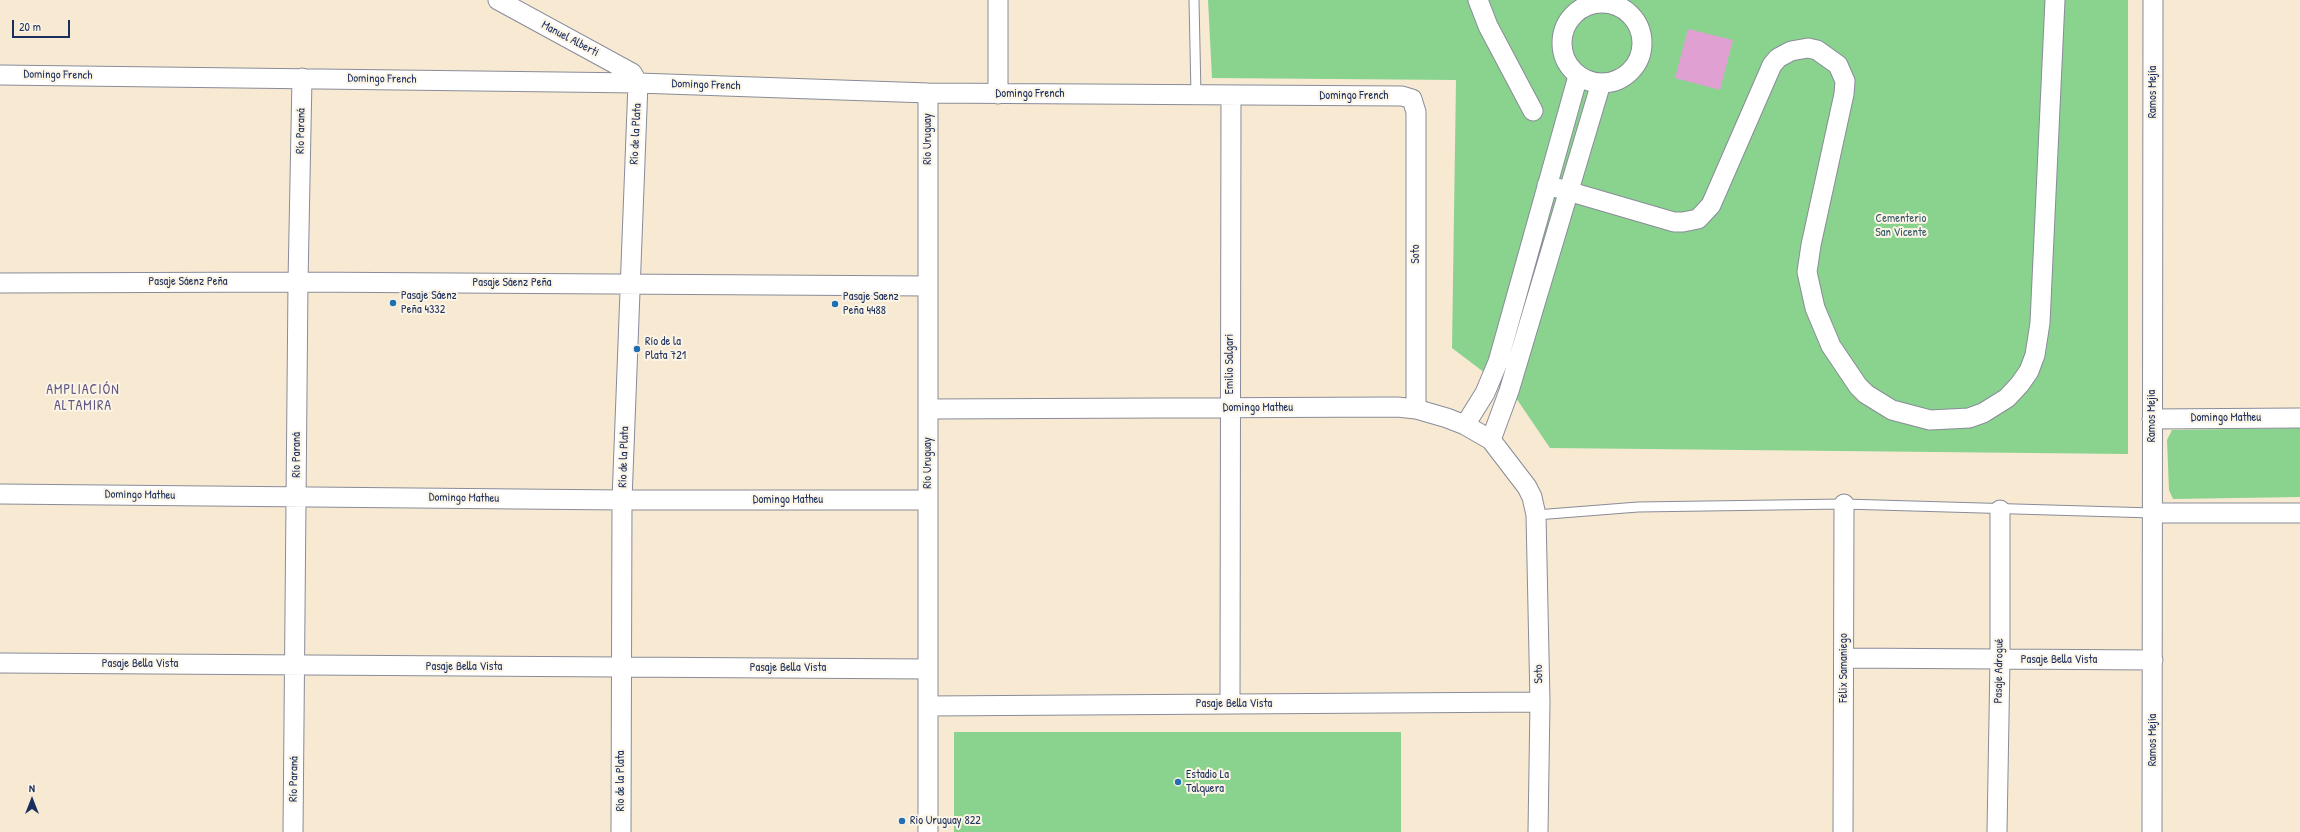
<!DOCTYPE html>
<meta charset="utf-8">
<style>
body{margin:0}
#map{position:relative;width:2300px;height:832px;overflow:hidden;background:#f7e9d2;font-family:"Patrick Hand",sans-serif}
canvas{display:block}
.north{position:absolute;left:12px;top:780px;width:40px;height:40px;-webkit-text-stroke:3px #fcf5e5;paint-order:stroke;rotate:0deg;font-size:11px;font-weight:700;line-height:16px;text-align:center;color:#1b2f5e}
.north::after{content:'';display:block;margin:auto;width:14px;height:18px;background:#1b2f5e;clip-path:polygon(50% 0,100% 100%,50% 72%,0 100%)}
.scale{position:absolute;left:12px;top:20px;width:58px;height:18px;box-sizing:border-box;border:2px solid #1b2f5e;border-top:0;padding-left:5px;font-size:12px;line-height:14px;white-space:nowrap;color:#1b2f5e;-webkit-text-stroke:3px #fcf5e5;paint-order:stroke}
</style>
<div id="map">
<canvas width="2300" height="832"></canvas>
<div class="north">N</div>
<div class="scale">20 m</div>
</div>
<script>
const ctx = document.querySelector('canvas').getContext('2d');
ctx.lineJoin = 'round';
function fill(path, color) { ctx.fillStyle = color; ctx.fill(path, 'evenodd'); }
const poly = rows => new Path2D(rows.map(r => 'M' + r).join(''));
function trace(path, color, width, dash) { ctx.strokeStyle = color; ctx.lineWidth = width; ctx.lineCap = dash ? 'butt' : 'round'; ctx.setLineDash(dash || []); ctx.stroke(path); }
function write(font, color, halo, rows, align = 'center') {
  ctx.font = font + ' "Patrick Hand",sans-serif'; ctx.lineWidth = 4; ctx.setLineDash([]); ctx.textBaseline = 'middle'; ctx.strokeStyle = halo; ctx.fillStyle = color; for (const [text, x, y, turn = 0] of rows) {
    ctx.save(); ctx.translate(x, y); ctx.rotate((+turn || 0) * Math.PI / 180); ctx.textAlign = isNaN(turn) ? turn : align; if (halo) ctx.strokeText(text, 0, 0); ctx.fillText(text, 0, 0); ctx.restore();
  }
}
fill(poly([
 [1208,0,2128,0,2128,454,1550,448,1514,395,1452,348,1456,80,1212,78],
 [2300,428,2300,497,2173,499,2169,490,2167,440,2172,430],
 [954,732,1401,732,1401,832,954,832]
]), '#89d38f');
fill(poly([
 [1688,29,1733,40,1720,90,1675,78]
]), '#e0a1d2');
const service = poly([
 [1194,0,1196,95],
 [1536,515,1638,507,1844,504,2153,513]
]);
const minor = poly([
 [498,0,632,73,638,83,622,500,621,832],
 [998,0,998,94],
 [1478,0,1488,26,1533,111],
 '1562 43a40 40 0 1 1 80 0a40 40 0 1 1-80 0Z',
 [0,75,638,83,928,93,1402,96,1412,99,1416,112,1416,409],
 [1547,185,1674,222,1683,222,1698,219,1711,205,1772,65,1778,58,1791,51,1808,48,1817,50,1838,65,1845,81,1844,94,1811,245,1807,272,1815,308,1831,346,1858,386,1866,394,1892,410,1930,420,1969,418,1983,413,2007,398,2020,384,2029,371,2035,355,2040,323,2055,0],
 [0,283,298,282,928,286],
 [928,409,1397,407,1416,409,1447,418,1465,425,1491,440,1527,487,1532,497,1536,515,1540,702,1538,832],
 [2152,419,2300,418],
 [1465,425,1485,393,1498,362,1578,76],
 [1491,440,1509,391,1601,83],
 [0,494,622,500,928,500],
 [2153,513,2300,513],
 [1845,658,2153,660],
 [0,663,928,669],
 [1230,704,1231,95],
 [928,706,1540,702],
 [293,832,298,282,302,78],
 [928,832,928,93],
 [1843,832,1844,504],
 [1997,832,2000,660,2000,510],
 [2152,832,2153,0]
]);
trace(service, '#898c98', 11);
trace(minor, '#898c98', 21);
trace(service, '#fff', 9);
trace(minor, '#fff', 19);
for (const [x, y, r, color] of [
 [393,303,4,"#1f6fb2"],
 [835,304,4,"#1f6fb2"],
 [637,349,4,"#1f6fb2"],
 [1178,782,4,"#1f6fb2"],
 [902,821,4,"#1f6fb2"]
]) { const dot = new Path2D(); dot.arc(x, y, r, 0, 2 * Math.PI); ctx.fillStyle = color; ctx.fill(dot); trace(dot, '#fcf5e5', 1.5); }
write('12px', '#1b2f5e', '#fcf5e5', [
 ["Manuel Alberti",570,39,28],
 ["Domingo French",58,75,1],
 ["Domingo French",382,79,1],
 ["Domingo French",706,85,2],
 ["Ramos Mejía",2153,92,-90],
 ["Domingo French",1030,94],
 ["Domingo French",1354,96],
 ["Río Paraná",301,131,-89],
 ["Río de la Plata",636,134,-87],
 ["Río Uruguay",928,139,-90],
 ["Soto",1416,254,-90],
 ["Pasaje Sáenz Peña",188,282],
 ["Pasaje Sáenz Peña",512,283],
 ["Emilio Salgari",1230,364,-90],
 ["Domingo Matheu",1258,408],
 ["Ramos Mejía",2152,416,-90],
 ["Domingo Matheu",2226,418],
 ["Río Paraná",297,455,-90],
 ["Río de la Plata",624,457,-88],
 ["Río Uruguay",928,463,-90],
 ["Domingo Matheu",140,495,1],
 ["Domingo Matheu",464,498,1],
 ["Domingo Matheu",788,500],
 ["Pasaje Bella Vista",2059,660],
 ["Pasaje Bella Vista",140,664],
 ["Pasaje Bella Vista",464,667],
 ["Pasaje Bella Vista",788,668],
 ["Félix Samaniego",1844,668,-90],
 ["Pasaje Adrogué",1999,671,-89],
 ["Soto",1539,674,-91],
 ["Pasaje Bella Vista",1234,704],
 ["Ramos Mejía",2153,740,-90],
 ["Río Paraná",294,779,-89],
 ["Río de la Plata",621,781,-90]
]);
write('12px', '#36586a', '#fcf5e5', [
 ["Cementerio",1901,219],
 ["San Vicente",1901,233]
]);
write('12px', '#1b2f5e', '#fcf5e5', [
 ["Pasaje Sáenz",401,296],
 ["Peña 4332",401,310],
 ["Pasaje Saenz",843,297],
 ["Peña 4488",843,311],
 ["Río de la",645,342],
 ["Plata 721",645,356],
 ["Estadio La",1186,775],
 ["Talquera",1186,789],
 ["Rio Uruguay 822",910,821]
], 'left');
ctx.letterSpacing = '1px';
write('14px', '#605787', '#fcf5e5', [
 ["AMPLIACIÓN",83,390],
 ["ALTAMIRA",83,406]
]);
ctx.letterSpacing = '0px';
</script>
